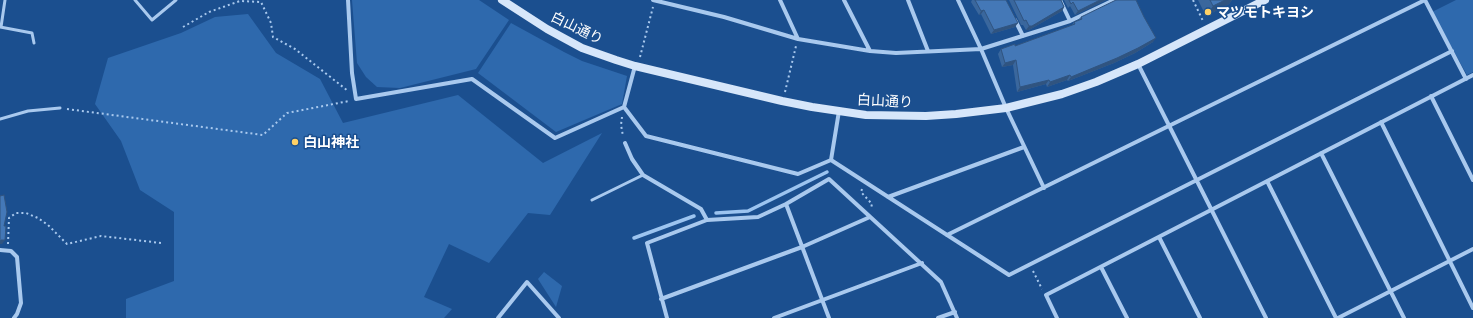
<!DOCTYPE html>
<meta charset="utf-8">
<style>
body{margin:0}
canvas{display:block;background:#1b4f8f}
</style>
<canvas width="1473" height="318"></canvas>
<script>
const ctx = document.querySelector('canvas').getContext('2d');
ctx.lineJoin = 'round';
function fill(path, color) { ctx.fillStyle = color; ctx.fill(path, 'evenodd'); }
const poly = rows => new Path2D(rows.map(r => 'M' + r).join(''));
function trace(path, color, width, dash) { ctx.strokeStyle = color; ctx.lineWidth = width; ctx.lineCap = dash ? 'butt' : 'round'; ctx.setLineDash(dash || []); ctx.stroke(path); }
function write(font, color, halo, rows, align = 'center') {
  ctx.font = font + ' Ubuntu,"Noto Sans JP",sans-serif'; ctx.lineWidth = 3; ctx.setLineDash([]); ctx.textBaseline = 'middle'; ctx.strokeStyle = halo; ctx.fillStyle = color; for (const [text, x, y, turn = 0] of rows) {
    ctx.save(); ctx.translate(x, y); ctx.rotate((+turn || 0) * Math.PI / 180); ctx.textAlign = isNaN(turn) ? turn : align; if (halo) ctx.strokeText(text, 0, 0); ctx.fillText(text, 0, 0); ctx.restore();
  }
}
fill(poly([
 [352,0,479,0,509,20,476,69,400,88,377,87,366,77,357,63],
 [1456,0,1473,0,1473,72,1467,75,1432,12],
 [248,14,276,53,320,79,343,123,458,95,543,163,602,133,550,215,528,213,489,263,449,244,424,297,452,309,444,318,126,318,126,299,174,281,174,212,140,190,121,141,95,104,108,58,181,33,215,17],
 [511,23,564,52,582,61,627,76,622,104,556,132,478,73],
 [544,272,562,286,556,307,538,279]
]), '#2e69ad');
trace(poly([
 [716,213,748,211,827,172],
 [634,238,694,216]
]), '#9cc4f0', 3.5);
trace(poly([
 [1193,0,1203,21],
 [183,27,209,12,240,1,261,2,271,23,273,37,295,49,348,91],
 [640,57,653,7],
 [785,92,796,46],
 [67,109,263,135,287,113,349,101],
 [622,117,621,125,623,136],
 [862,189,861,192,872,204,871,208],
 [8,244,9,218,16,213,26,213,38,218,48,225,67,244,101,236,161,243],
 [1033,271,1042,289]
]), '#a9c9ee', 2, [2, 3]);
trace(poly([
 [135,0,152,20,176,0],
 [0,27,32,33,34,43],
 [1,27,5,0],
 [0,119,28,111,60,108],
 [592,200,643,175]
]), '#a9c9ee', 3);
trace(poly([
 [348,0,352,73,356,99,472,79,555,138,624,107],
 [653,0,724,17,798,39,870,51,896,53,981,49,1070,21,1114,0],
 [780,0,798,39],
 [844,0,870,51],
 [908,0,928,51],
 [958,0,981,49,1006,108,1044,188],
 [1060,0,1070,21],
 [1425,0,1466,79],
 [1015,20,1023,36],
 [1138,64,1266,318],
 [1431,96,1473,180],
 [624,107,646,136,798,174,831,160,1009,275,1452,51],
 [624,107,635,66],
 [1381,122,1473,308],
 [625,143,632,159,643,175,701,209,707,220],
 [1321,153,1404,318],
 [831,160,839,111],
 [1267,181,1336,318],
 [888,197,1024,147],
 [786,204,829,318],
 [947,235,1425,0],
 [1159,237,1200,318],
 [0,250,11,251,17,257,21,303,17,314,14,318],
 [1101,267,1127,318],
 [661,299,802,247,870,217],
 [498,318,527,282,559,318],
 [667,318,647,243,707,220,758,217,786,204,829,179,941,282,957,318],
 [774,318,922,263],
 [938,318,955,312],
 [1057,318,1046,295,1473,75],
 [1338,318,1473,249]
]), '#a9c9ee', 4);
trace(poly([
 [502,0,547,29,582,48,616,60,635,66,782,101,812,107,866,115,926,116,956,114,1006,108,1062,94,1096,82,1138,64,1265,0]
]), '#d6e6fa', 8);
fill(poly([
 [972,0,1006,0,1015,27,991,34,981,14,979,15,971,2],
 [1009,0,1061,0,1064,7,1062,11,1029,30,1026,30,1023,25,1021,25],
 [1064,0,1106,0,1075,15,1070,6,1068,8],
 [1198,0,1232,0,1229,4,1206,16],
 [1081,17,1153,42,1135,53,1114,63,1068,81,1067,80,1047,87,1046,84,1017,92,1013,65,1002,67,998,54,1001,49,1015,46,1072,25,1074,22,1078,20]
]), '#3a679d');
fill(poly([
 [1100,0,1106,0,1075,15,1078,11],
 [1225,0,1232,0,1229,4,1206,16,1213,6],
 [1064,7,1062,11,1029,30,1026,30,1029,26],
 [984,10,981,14,979,15,981,11],
 [1018,23,1015,27,991,34,994,30],
 [1156,38,1153,42,1135,53,1114,63,1068,81,1071,77],
 [1016,60,1013,65,1002,67,1005,63],
 [1070,75,1067,80,1047,87,1050,82],
 [1049,80,1046,84,1017,92,1020,87],
 [1,240,5,240,2,244,0,244,0,241]
]), '#305480');
const building = poly([
 [975,0,1006,0,1018,23,994,30,984,10,981,11,975,0],
 [1014,0,1061,0,1064,7,1032,26,1029,26,1026,20,1024,21,1014,0],
 [1069,0,1100,0,1078,11,1073,2,1071,4,1069,0],
 [1116,0,1136,0,1144,17,1156,38,1138,48,1117,58,1071,77,1070,75,1050,82,1049,80,1020,87,1016,60,1005,63,1001,49,1015,44,1015,46,1075,24,1074,22,1082,19,1081,17,1116,0],
 [1210,0,1225,0,1213,6,1210,0],
 [4,195,7,212,4,226,6,226,5,240,1,240,0,242,0,196,4,195]
]);
fill(building, '#4478b7');
trace(building, '#305480', 1);
for (const [x, y, r, color] of [
 [1208,12,4,"#ffd166"],
 [295,142,4,"#ffd166"]
]) { const dot = new Path2D(); dot.arc(x, y, r, 0, 2 * Math.PI); ctx.fillStyle = color; ctx.fill(dot); trace(dot, '#1b4f8f', 1.5); }
write('bold 14px', '#fff', '#1b4f8f', [
 ["マツモトキヨシ",1216,12],
 ["白山神社",303,142]
], 'left');
write('14px', '#fff', '#1b4f8f', [
 ["白山通り",577,28,26],
 ["白山通り",885,101,3]
]);
</script>
